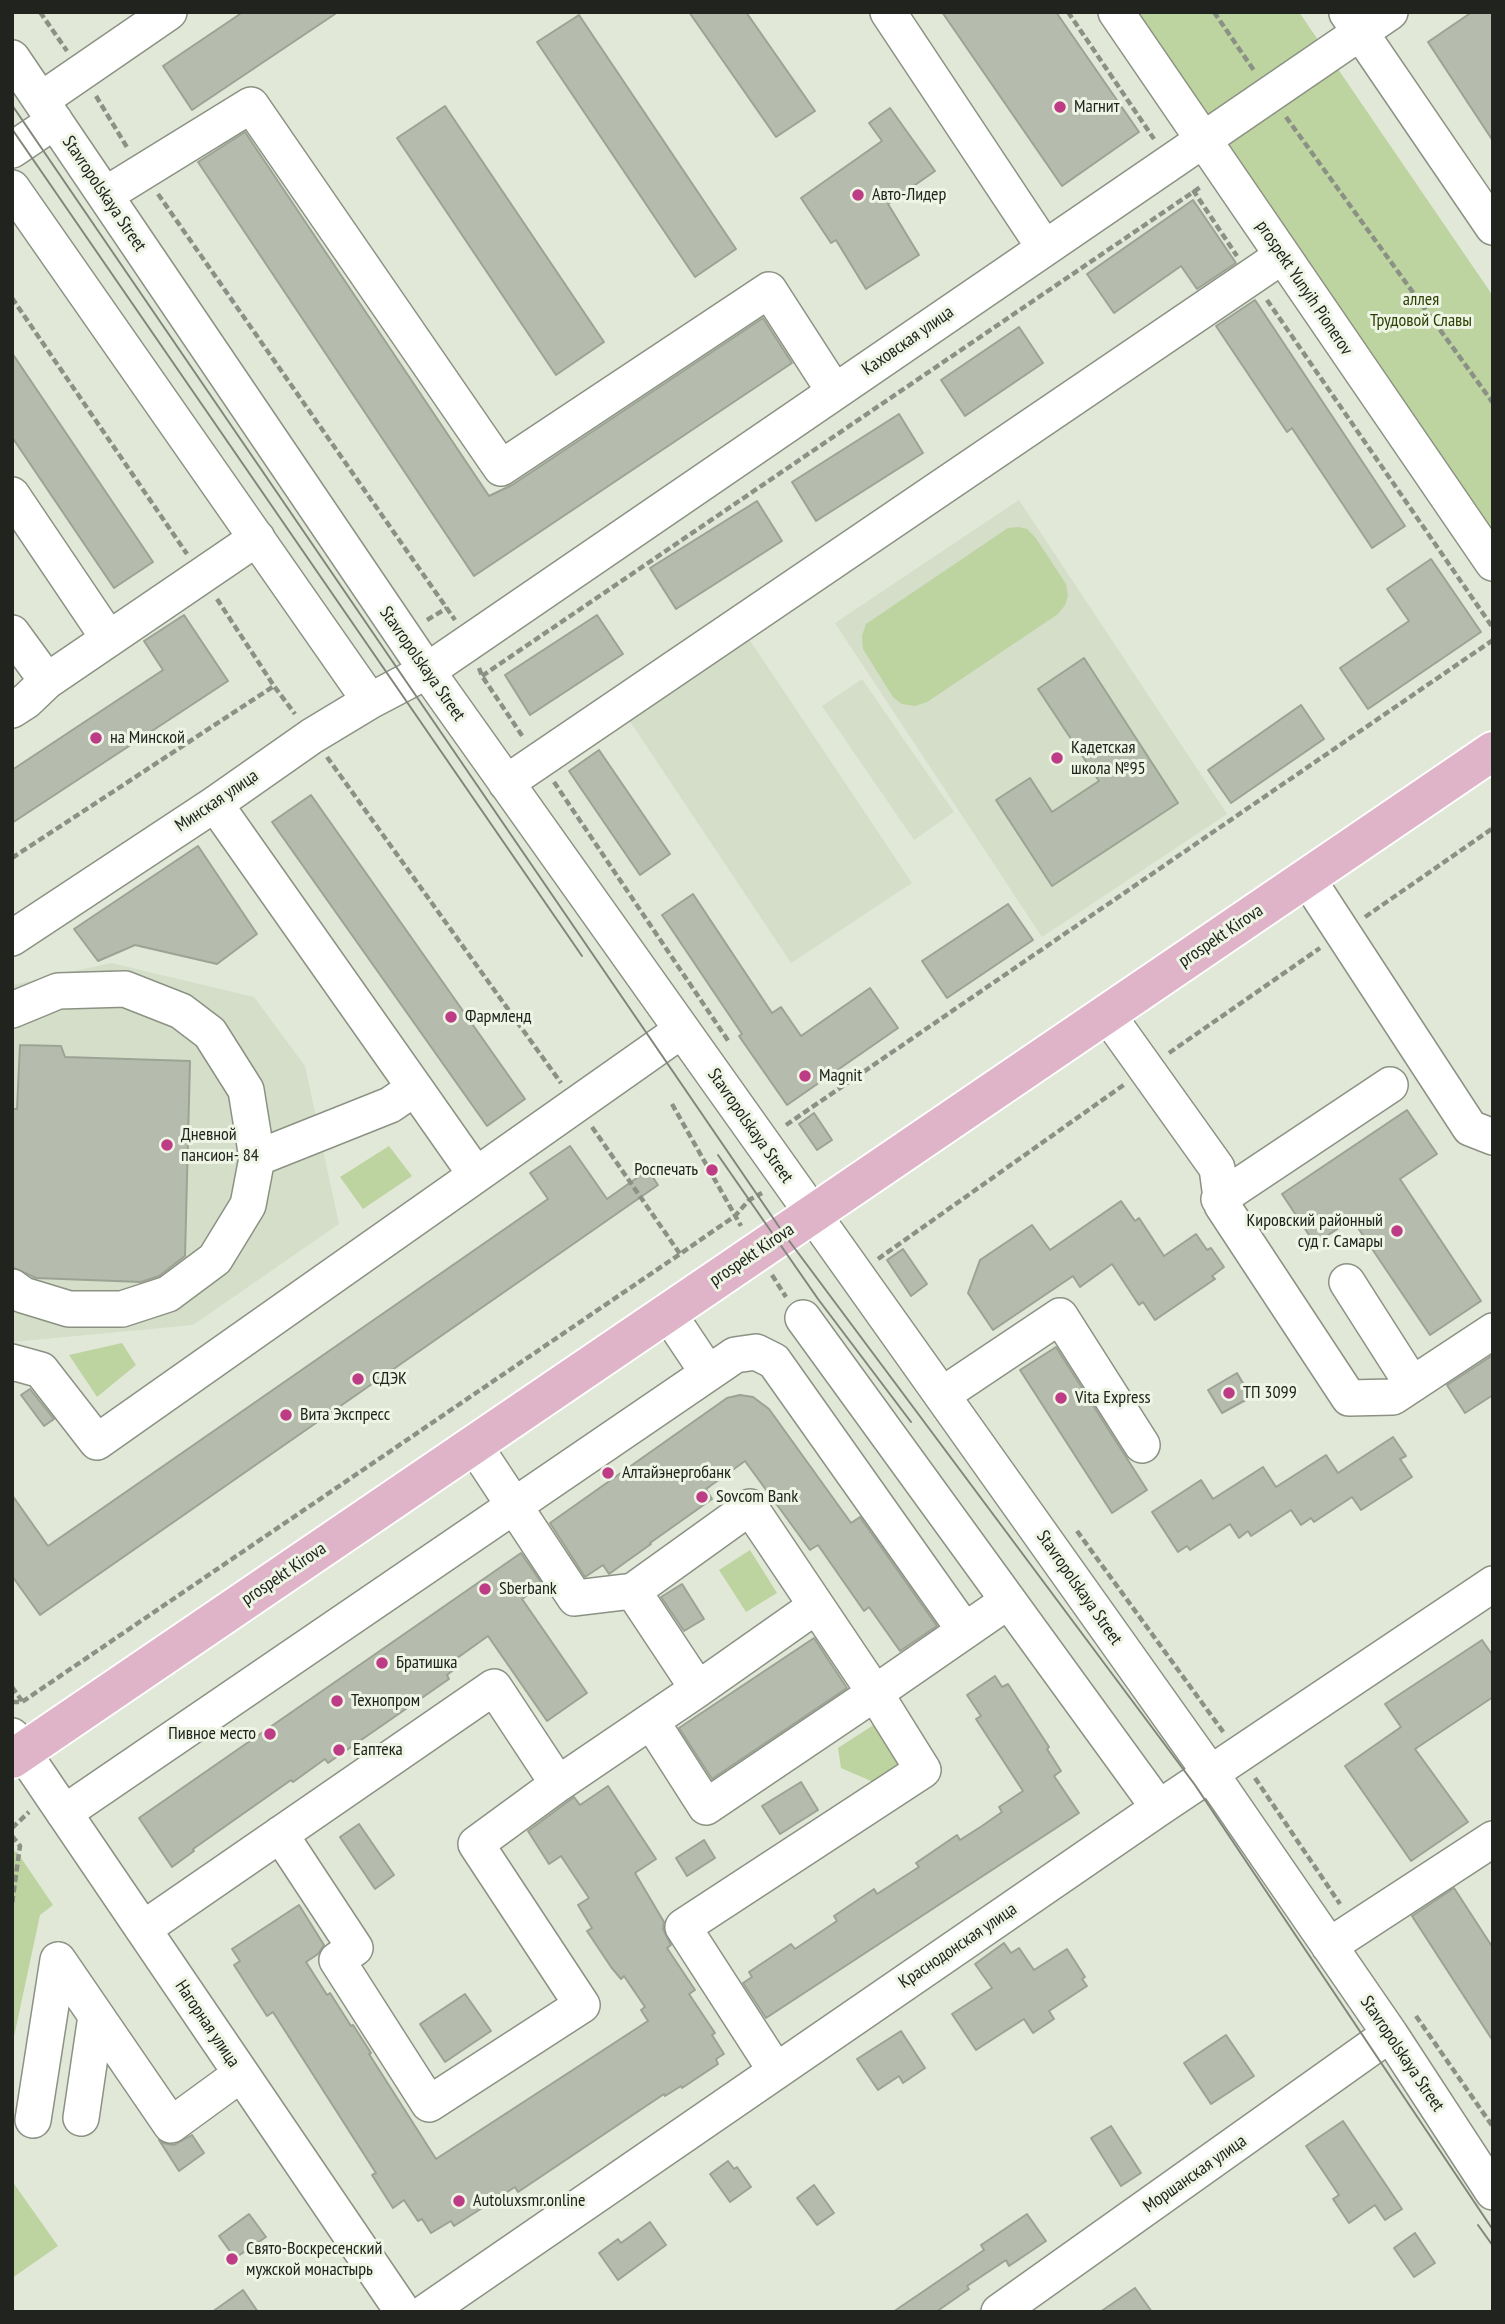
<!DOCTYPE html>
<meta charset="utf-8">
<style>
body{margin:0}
#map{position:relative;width:1505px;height:2324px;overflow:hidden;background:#e1e8d8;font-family:"PT Sans Narrow",sans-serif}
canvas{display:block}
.frame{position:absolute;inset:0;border:14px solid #21241e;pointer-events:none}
</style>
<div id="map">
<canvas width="1505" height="2324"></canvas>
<div class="frame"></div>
</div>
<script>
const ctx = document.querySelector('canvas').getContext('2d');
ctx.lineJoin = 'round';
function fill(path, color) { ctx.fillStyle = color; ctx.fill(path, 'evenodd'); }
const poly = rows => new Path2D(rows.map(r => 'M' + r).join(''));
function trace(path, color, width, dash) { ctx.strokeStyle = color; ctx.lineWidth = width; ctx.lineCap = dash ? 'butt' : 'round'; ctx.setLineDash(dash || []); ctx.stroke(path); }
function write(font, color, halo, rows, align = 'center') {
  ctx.font = font + ' "PT Sans Narrow",sans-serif'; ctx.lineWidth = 6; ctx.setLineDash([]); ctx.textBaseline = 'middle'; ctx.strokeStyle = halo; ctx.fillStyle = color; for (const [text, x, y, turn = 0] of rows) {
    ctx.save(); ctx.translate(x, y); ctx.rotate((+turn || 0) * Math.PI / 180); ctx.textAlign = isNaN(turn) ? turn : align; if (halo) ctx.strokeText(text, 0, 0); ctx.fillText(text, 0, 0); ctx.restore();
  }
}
fill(poly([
 [1019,500,1227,814,1042,937,835,623],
 [749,639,912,883,791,963,629,720],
 [862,679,954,812,914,840,822,706],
 [111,963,254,997,305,1066,339,1224,193,1325,12,1342,12,985]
]), '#d4dec8');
fill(poly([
 [1138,12,1299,12,1493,296,1493,537],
 [1019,527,1027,529,1035,537,1066,584,1068,596,1065,605,1058,614,927,702,915,706,902,704,893,697,863,649,862,636,866,624,1008,528],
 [389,1146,412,1176,363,1209,340,1177],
 [122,1343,136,1365,97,1397,69,1355],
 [750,1550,777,1593,746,1612,719,1570],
 [875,1724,919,1756,878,1784,841,1768,838,1748],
 [12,1851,17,1852,53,1905,40,1915,12,2046],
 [12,2181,58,2246,12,2278]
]), '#bdd3a0');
const building = poly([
 [243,12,338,12,192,110,163,66,243,12],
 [689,12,746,12,815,111,776,137,689,12],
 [942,12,1056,12,1139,132,1062,186,942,12],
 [1472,12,1493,12,1493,141,1428,42,1472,12],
 [579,15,736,249,695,277,537,42,579,15],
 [445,106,604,342,556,375,397,138,445,106],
 [890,108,935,171,888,204,919,255,866,289,836,240,831,243,801,198,882,141,869,123,890,108],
 [245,132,489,496,512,485,763,318,792,363,474,576,198,162,245,132],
 [1193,200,1236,263,1197,289,1181,266,1114,313,1087,274,1193,200],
 [1255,300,1405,526,1372,548,1292,428,1287,432,1216,326,1255,300],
 [1019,327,1043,363,965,416,941,380,1019,327],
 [12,353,153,562,114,588,12,437,12,353],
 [899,414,923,453,816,521,792,482,899,414],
 [757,501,782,541,676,609,650,568,757,501],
 [1431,559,1481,632,1368,709,1340,668,1409,621,1387,589,1431,559],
 [184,615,228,681,12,823,12,770,163,670,144,641,184,615],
 [597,615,623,654,530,715,505,675,597,615],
 [1084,658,1178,803,1052,886,996,800,1030,778,1052,812,1099,781,1038,689,1084,658],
 [1301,705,1324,739,1231,803,1208,770,1301,705],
 [599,750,670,854,640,875,569,771,599,750],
 [311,795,525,1099,487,1126,272,822,311,795],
 [198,846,257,934,217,964,135,945,98,961,74,929,198,846],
 [693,894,772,1013,781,1007,801,1036,870,988,898,1028,787,1105,739,1036,742,1034,662,915,693,894],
 [1008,904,1033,940,947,998,922,961,1008,904],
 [20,1045,61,1046,65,1057,190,1061,185,1256,159,1276,141,1282,36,1278,12,1267,12,1109,17,1109,20,1045],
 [1407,1110,1437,1154,1400,1179,1481,1301,1430,1335,1352,1219,1315,1244,1282,1194,1407,1110],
 [814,1113,832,1140,817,1150,799,1124,814,1113],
 [570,1146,607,1199,648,1170,658,1185,40,1615,12,1576,12,1495,48,1546,548,1199,530,1173,570,1146],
 [1121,1201,1135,1221,1139,1218,1164,1256,1196,1234,1207,1250,1211,1248,1224,1267,1212,1276,1215,1279,1155,1320,1143,1302,1139,1305,1112,1264,1080,1287,1073,1276,993,1330,968,1293,980,1260,1032,1225,1050,1250,1121,1201],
 [903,1249,927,1284,911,1296,887,1260,903,1249],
 [1056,1347,1147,1490,1112,1513,1020,1370,1056,1347],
 [1493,1355,1493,1395,1465,1413,1447,1385,1493,1355],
 [1237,1373,1251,1397,1222,1413,1208,1390,1237,1373],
 [30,1389,54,1419,44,1426,21,1395,30,1389],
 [740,1395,753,1397,769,1409,851,1523,860,1517,937,1626,900,1651,869,1607,864,1611,818,1545,810,1550,745,1461,706,1489,712,1499,650,1543,651,1544,609,1574,603,1565,585,1577,550,1523,727,1398,740,1395],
 [1393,1437,1406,1456,1400,1459,1412,1477,1361,1510,1352,1497,1314,1522,1311,1518,1301,1525,1291,1510,1251,1536,1248,1531,1239,1538,1230,1524,1190,1550,1187,1546,1178,1552,1152,1512,1201,1480,1213,1499,1263,1467,1276,1487,1326,1455,1338,1473,1393,1437],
 [521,1553,543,1585,522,1599,587,1693,547,1721,488,1636,453,1661,457,1667,447,1675,449,1679,328,1763,325,1759,293,1782,291,1780,193,1849,194,1851,172,1867,139,1818,521,1553],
 [682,1584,704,1619,684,1631,661,1597,682,1584],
 [814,1638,847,1688,712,1779,679,1728,814,1638],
 [1482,1640,1493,1656,1493,1697,1415,1749,1468,1822,1411,1861,1345,1766,1401,1727,1385,1704,1482,1640],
 [995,1676,1002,1687,1008,1684,1049,1747,1047,1749,1061,1771,1054,1776,1079,1813,766,2018,743,1983,752,1977,749,1972,791,1944,795,1949,837,1921,834,1916,874,1889,877,1894,919,1867,916,1863,957,1835,960,1840,982,1826,1002,1812,999,1807,1023,1791,976,1719,981,1716,967,1695,995,1676],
 [801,1782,818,1810,780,1834,762,1806,801,1782],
 [608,1786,656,1859,635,1873,664,1922,663,1929,671,1945,667,1948,695,1990,689,1994,715,2033,712,2035,724,2054,716,2059,718,2064,682,2088,681,2086,665,2096,664,2094,518,2192,515,2187,454,2226,451,2221,431,2233,422,2219,418,2221,404,2200,393,2208,372,2175,376,2173,273,2012,267,2016,234,1965,240,1961,232,1949,299,1905,324,1945,318,1954,306,1962,327,1995,330,1993,351,2026,353,2025,371,2053,369,2054,436,2159,648,2021,641,2010,645,2007,624,1976,621,1979,611,1967,587,1931,592,1928,578,1905,589,1898,561,1856,549,1864,528,1831,574,1797,580,1805,608,1786],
 [359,1824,394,1875,375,1889,340,1837,359,1824],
 [704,1840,715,1858,687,1876,676,1858,704,1840],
 [1454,1888,1493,1948,1493,2041,1412,1916,1454,1888],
 [1004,1943,1011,1953,1019,1948,1034,1970,1067,1949,1085,1977,1082,1979,1087,1986,1049,2011,1054,2019,1033,2033,1024,2019,976,2050,952,2014,992,1988,975,1964,1004,1943],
 [465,1994,491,2031,445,2062,420,2024,465,1994],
 [901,2031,925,2068,903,2083,899,2076,878,2090,857,2059,901,2031],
 [1226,2035,1254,2076,1211,2104,1184,2063,1226,2035],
 [1343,2121,1402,2209,1385,2220,1375,2205,1349,2223,1333,2199,1339,2195,1306,2146,1343,2121],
 [1111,2126,1141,2173,1121,2186,1091,2138,1111,2126],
 [192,2135,204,2153,179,2171,159,2140,163,2143,174,2145,192,2135],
 [728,2161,734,2169,737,2167,751,2187,730,2202,710,2174,728,2161],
 [814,2185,834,2213,817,2225,797,2198,814,2185],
 [249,2214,266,2237,235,2258,219,2236,249,2214],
 [1027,2214,1046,2241,1009,2266,1006,2260,967,2286,969,2289,936,2312,893,2312,984,2250,981,2245,1027,2214],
 [650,2222,666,2245,618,2280,599,2253,618,2239,621,2243,650,2222],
 [1415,2233,1435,2263,1414,2277,1394,2248,1415,2233],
 [1135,2288,1152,2312,1100,2312,1135,2288],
 [243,2290,258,2312,212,2312,243,2290]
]);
fill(building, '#b5bcad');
trace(building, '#9ca394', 2);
const minor = poly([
 [888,12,1044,247],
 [1116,12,1493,563],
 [1347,13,1493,227],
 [12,58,427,671,1211,1774,1390,2034,1493,2192],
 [41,100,169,12],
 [12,150,55,121],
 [12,188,370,701],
 [105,195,251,105,501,468,769,290,827,380],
 [12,495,109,639],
 [12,633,47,681],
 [12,710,26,701,47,681,257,538],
 [506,783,1282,256],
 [215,804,415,1088],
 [1307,878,1470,1128,1493,1137],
 [12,938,215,804,312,736,370,701,427,671,1390,12],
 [12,1010,58,991,125,989,181,1011,210,1033,246,1090,257,1158,248,1205,215,1259,168,1294,122,1309,69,1309,23,1295,12,1287],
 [1107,1014,1217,1168,1222,1205,1349,1398,1393,1397,1493,1331],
 [257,1158,390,1105,415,1088,476,1175],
 [1219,1199,1390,1085],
 [1347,1282,1412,1384],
 [668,1313,708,1373],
 [803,1318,1159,1808],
 [12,1362,41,1370,97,1442,682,1030],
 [942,1395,1060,1316,1142,1445],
 [474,1445,575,1598,633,1591,750,1507,875,1693,1008,1601],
 [633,1591,698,1689,816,1606],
 [651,1721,706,1807,875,1693,923,1770,683,1927,776,2071],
 [12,1736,403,2312],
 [64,1813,735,1355,756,1352,774,1361,965,1631],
 [280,1834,355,1948,337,1960,429,2104,582,2005,476,1844,558,1784,698,1689],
 [143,1929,494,1687,558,1784],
 [1329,1946,1493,1839],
 [58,1960,171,2125,241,2074],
 [81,2118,96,2016],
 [33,2120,58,1960],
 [426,2312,1159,1808,1493,1584],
 [999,2312,1390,2034]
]);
const major = poly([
 [12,1759,1493,751]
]);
trace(minor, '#8b9283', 38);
trace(major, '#fff', 42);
trace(poly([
 [40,12,67,51],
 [1068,12,1154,139],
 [1214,12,1255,72],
 [96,96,128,149],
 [1286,117,1493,403],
 [1193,190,1237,256],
 [158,194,455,620],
 [12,298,187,554],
 [1267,300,1493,628],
 [217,599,274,686,295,714],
 [427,620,447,608],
 [479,668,482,676,523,737],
 [482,676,1202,186],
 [327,757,561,1083],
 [554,782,729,1042],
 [12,858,274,686],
 [1365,917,1493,828],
 [1169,1053,1320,948],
 [672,1104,741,1226],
 [786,1125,1493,640],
 [592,1127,680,1254],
 [878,1259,1125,1084],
 [772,1275,786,1297],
 [1077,1531,1224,1733],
 [12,1687,22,1701],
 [12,1702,22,1702,680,1254,735,1216,749,1200,762,1193],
 [1255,1778,1340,1904],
 [12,1828,29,1812],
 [12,1836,20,1846,12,1904],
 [1416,2016,1493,2127]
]), '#8c9186', 4.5, [7, 3.5]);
trace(minor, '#fff', 35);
trace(major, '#dfb4c8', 38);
trace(poly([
 [12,105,784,1234,1195,1785,1493,2230],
 [12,129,582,956],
 [718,1155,818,1299,911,1422],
 [1478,2225,1493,2246]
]), '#81867b', 2);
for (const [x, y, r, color] of [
 [1060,107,7,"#bd3c85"],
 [858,195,7,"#bd3c85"],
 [96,738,7,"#bd3c85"],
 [1057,758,7,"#bd3c85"],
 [451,1017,7,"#bd3c85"],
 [805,1076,7,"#bd3c85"],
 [167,1145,7,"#bd3c85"],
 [712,1170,7,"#bd3c85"],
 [1397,1231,7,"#bd3c85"],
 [358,1379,7,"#bd3c85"],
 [1229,1393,7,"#bd3c85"],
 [1061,1398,7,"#bd3c85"],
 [286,1415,7,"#bd3c85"],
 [608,1473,7,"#bd3c85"],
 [702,1497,7,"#bd3c85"],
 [485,1589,7,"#bd3c85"],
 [382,1663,7,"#bd3c85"],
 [337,1701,7,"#bd3c85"],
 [270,1734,7,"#bd3c85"],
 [339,1750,7,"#bd3c85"],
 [459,2201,7,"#bd3c85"],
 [232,2259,7,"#bd3c85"]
]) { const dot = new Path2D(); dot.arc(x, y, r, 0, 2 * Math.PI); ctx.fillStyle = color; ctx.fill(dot); trace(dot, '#eef5e5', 2.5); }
write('18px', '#21241e', '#eef5e5', [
 ["Магнит",1074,107],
 ["Авто-Лидер",872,195],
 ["на Минской",110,738],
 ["Кадетская",1071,748],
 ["школа №95",1071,769],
 ["Фармленд",465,1017],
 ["Magnit",819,1076],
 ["Дневной",181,1135],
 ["пансион- 84",181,1156],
 ["Роспечать",698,1170,"right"],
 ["Кировский районный",1383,1221,"right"],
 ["суд г. Самары",1383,1242,"right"],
 ["СДЭК",372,1379],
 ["ТП 3099",1243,1393],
 ["Vita Express",1075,1398],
 ["Вита Экспресс",300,1415],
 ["Алтайэнергобанк",622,1473],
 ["Sovcom Bank",716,1497],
 ["Sberbank",499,1589],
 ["Братишка",396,1663],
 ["Технопром",351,1701],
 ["Пивное место",256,1734,"right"],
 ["Еаптека",353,1750],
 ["Autoluxsmr.online",473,2201],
 ["Свято-Воскресенский",246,2249],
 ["мужской монастырь",246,2270]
], 'left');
write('18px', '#21241e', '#eef5e5', [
 ["Stavropolskaya Street",104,194,56],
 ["prospekt Yunyih Pionerov",1304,288,56],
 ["Каховская улица",908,341,-35],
 ["Stavropolskaya Street",422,664,55],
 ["Минская улица",217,801,-34],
 ["prospekt Kirova",1221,936,-34],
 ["Stavropolskaya Street",750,1126,55],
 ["prospekt Kirova",752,1255,-34],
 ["prospekt Kirova",284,1574,-34],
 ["Stavropolskaya Street",1079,1588,55],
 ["Краснодонская улица",958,1946,-34],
 ["Нагорная улица",207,2024,56],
 ["Stavropolskaya Street",1402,2054,56],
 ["Моршанская улица",1195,2174,-35]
]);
write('18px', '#2e4105', '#eef5e5', [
 ["аллея",1421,300],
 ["Трудовой Славы",1421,321]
]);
</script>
